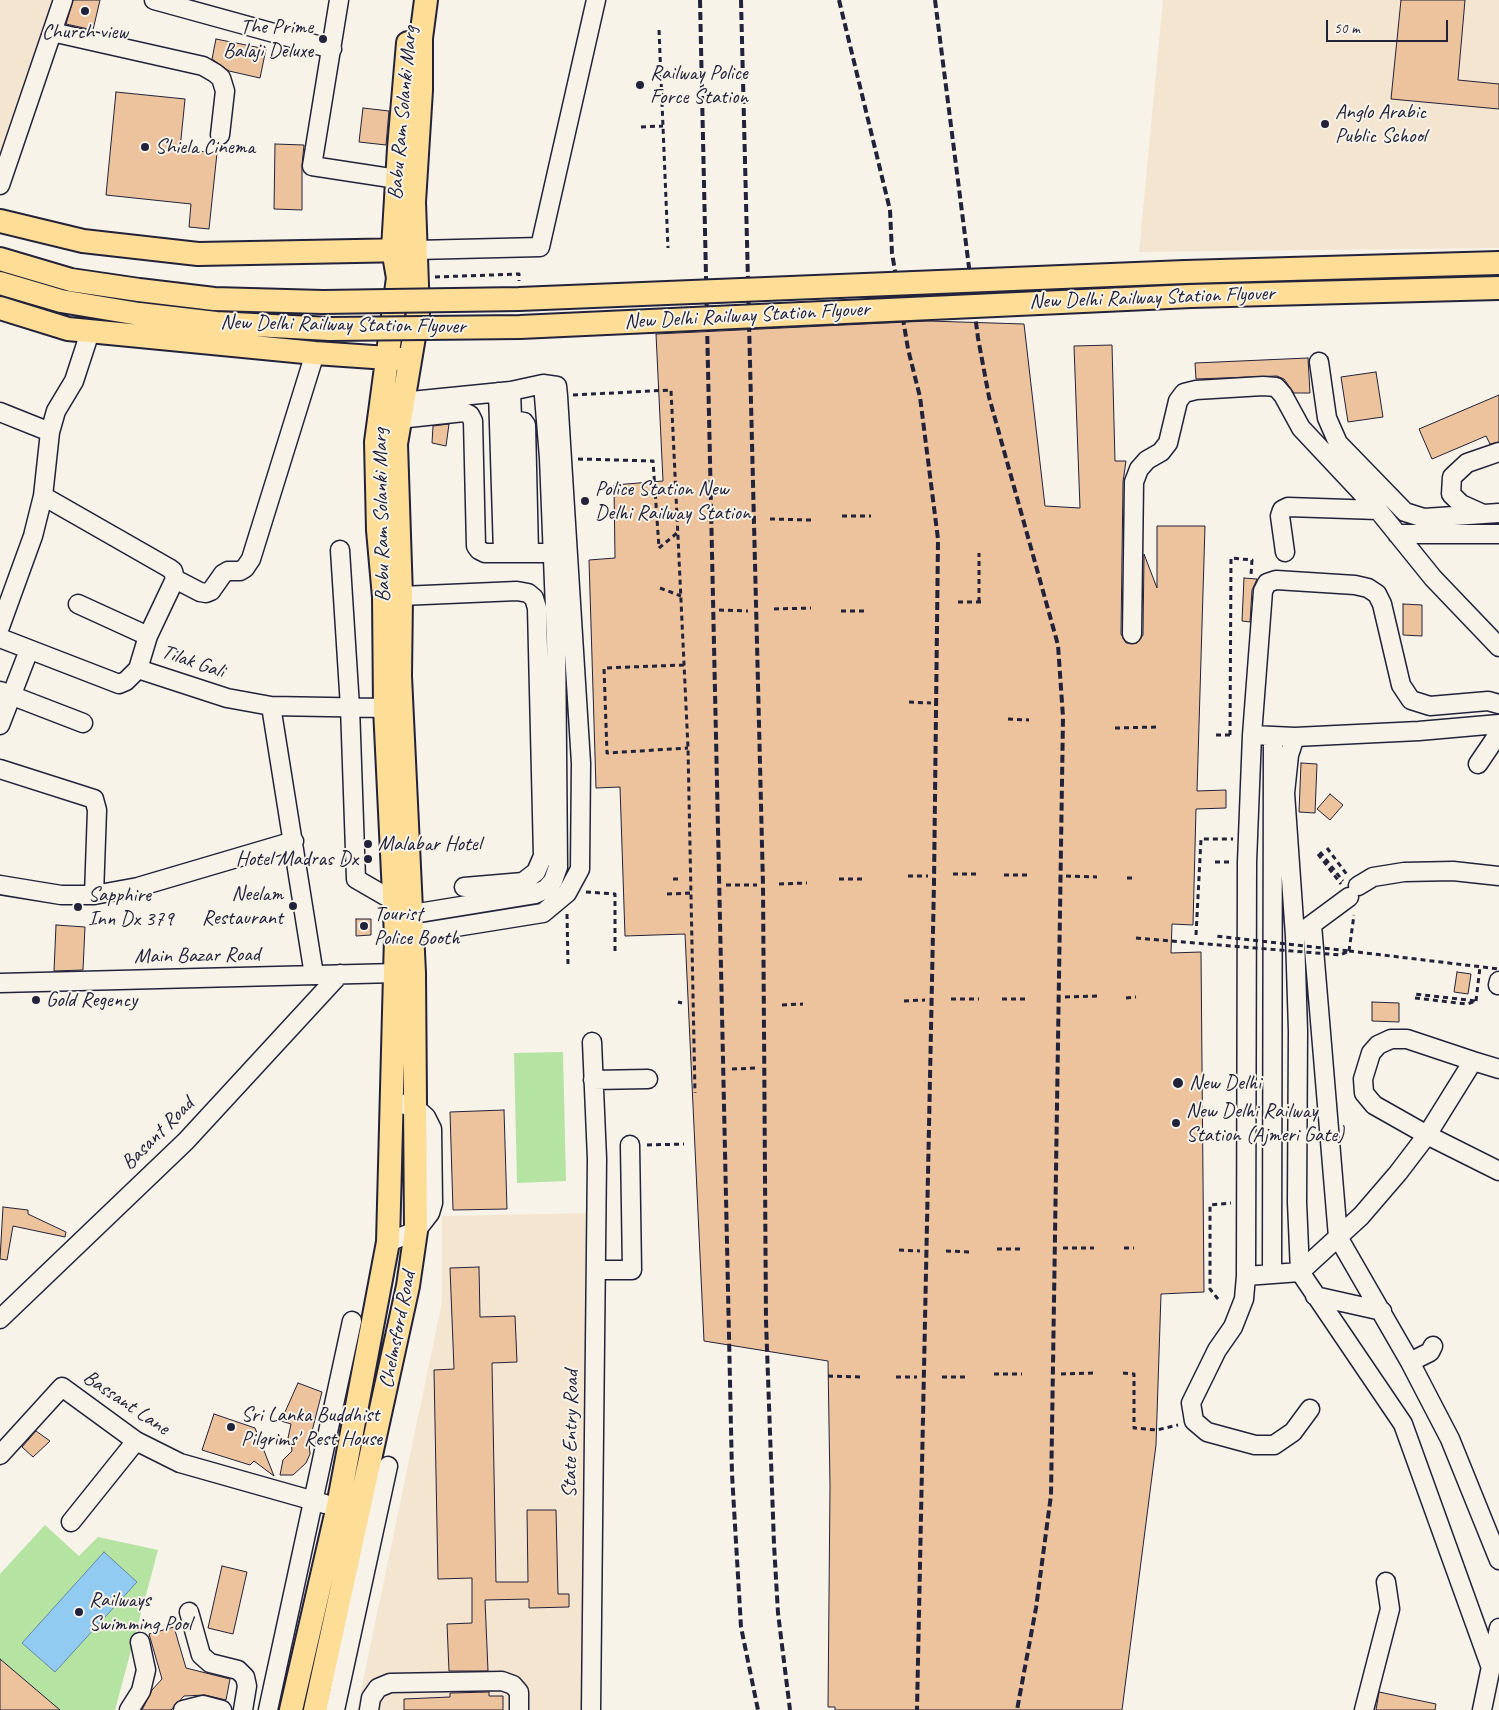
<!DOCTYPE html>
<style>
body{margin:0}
#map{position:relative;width:1499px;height:1710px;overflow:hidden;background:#f7f3e8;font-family:Caveat,sans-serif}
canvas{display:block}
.scale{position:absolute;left:1326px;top:20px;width:122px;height:22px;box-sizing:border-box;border:2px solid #22223b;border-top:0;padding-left:6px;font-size:15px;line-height:18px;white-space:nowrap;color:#22223b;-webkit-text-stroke:4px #f7f3e8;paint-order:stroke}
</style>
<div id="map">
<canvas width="1499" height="1710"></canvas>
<div class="scale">50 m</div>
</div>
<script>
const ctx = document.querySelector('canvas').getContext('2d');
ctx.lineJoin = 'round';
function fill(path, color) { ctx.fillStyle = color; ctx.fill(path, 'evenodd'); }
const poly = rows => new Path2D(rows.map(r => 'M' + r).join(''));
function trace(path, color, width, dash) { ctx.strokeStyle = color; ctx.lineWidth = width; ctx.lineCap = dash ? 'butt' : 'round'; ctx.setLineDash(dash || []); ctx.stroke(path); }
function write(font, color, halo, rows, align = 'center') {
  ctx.font = font + ' Caveat,sans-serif'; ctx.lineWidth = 4; ctx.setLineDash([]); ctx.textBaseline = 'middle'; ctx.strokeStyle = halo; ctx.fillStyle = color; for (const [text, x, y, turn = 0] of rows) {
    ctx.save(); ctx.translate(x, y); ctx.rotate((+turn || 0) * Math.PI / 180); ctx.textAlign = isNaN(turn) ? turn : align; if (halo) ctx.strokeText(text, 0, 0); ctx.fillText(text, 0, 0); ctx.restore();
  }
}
fill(poly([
 [0,0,58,0,0,182],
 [1163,0,1499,0,1499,248,1139,252],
 [594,1213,594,1710,357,1710,442,1302,442,1216]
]), '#f4e5d1');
fill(poly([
 [563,1052,566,1181,517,1183,514,1053],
 [45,1525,79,1556,98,1537,158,1550,115,1710,0,1710,0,1574]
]), '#b4e3a2');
const water = poly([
 [104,1552,137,1582,55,1672,22,1643,104,1552]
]);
fill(water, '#92cbf1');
trace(water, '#6587a8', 1);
const building = poly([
 [73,0,100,0,93,30,66,24,73,0],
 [1401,0,1465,0,1458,80,1499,84,1499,109,1391,99,1401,0],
 [216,39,266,49,260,78,229,71,212,59,216,39],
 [116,92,185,99,180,149,217,153,209,229,189,227,191,204,106,195,116,92],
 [363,108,389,111,386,145,359,142,363,108],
 [275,144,304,145,302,165,302,210,274,209,275,144],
 [928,321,1024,324,1045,506,1080,508,1074,346,1112,345,1115,461,1126,461,1123,482,1121,634,1126,643,1137,643,1143,635,1144,554,1157,588,1157,526,1205,526,1197,791,1226,790,1226,808,1196,809,1193,925,1172,924,1171,953,1201,952,1204,1292,1161,1294,1156,1445,1122,1710,835,1710,835,1707,828,1707,830,1486,828,1361,704,1341,685,934,625,936,620,787,596,788,589,560,615,558,614,485,663,481,656,334,928,321],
 [1308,358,1310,393,1294,393,1284,379,1277,376,1196,379,1195,363,1308,358],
 [1376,372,1383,417,1348,422,1341,377,1376,372],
 [1499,395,1499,442,1490,444,1486,436,1432,459,1419,429,1499,395],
 [449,424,446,446,432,443,433,426,449,424],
 [1244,578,1257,579,1252,590,1250,622,1242,621,1244,578],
 [1403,604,1422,605,1422,636,1403,635,1403,604],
 [1301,763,1317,764,1315,813,1299,812,1301,763],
 [1330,794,1343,805,1330,820,1317,809,1330,794],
 [356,919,371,919,371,935,356,936,356,919],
 [56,925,85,927,83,970,54,971,56,925],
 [1457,972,1471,974,1468,994,1454,992,1457,972],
 [1372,1002,1399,1003,1399,1022,1372,1021,1372,1002],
 [504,1110,507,1209,453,1210,450,1112,504,1110],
 [3,1207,28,1210,28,1214,66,1232,65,1237,13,1226,7,1260,0,1259,3,1207],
 [479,1267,480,1317,515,1316,517,1362,492,1363,496,1582,528,1582,527,1510,556,1510,558,1594,569,1594,569,1607,529,1608,529,1599,485,1600,488,1671,449,1671,447,1624,472,1623,472,1578,438,1579,434,1370,454,1369,450,1268,479,1267],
 [298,1383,322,1392,309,1443,310,1454,306,1463,293,1475,280,1475,283,1460,292,1451,291,1441,288,1438,291,1424,281,1421,298,1383],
 [214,1414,255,1428,274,1476,254,1461,250,1465,202,1450,214,1414],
 [36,1431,50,1441,33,1457,22,1447,36,1431],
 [222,1566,247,1572,233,1634,208,1628,222,1566],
 [174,1627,186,1668,230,1679,226,1700,205,1695,184,1696,171,1710,142,1710,152,1690,162,1679,149,1634,174,1627],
 [0,1659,60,1710,0,1710,0,1659],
 [489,1692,489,1696,503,1696,503,1710,404,1710,404,1699,450,1697,450,1693,489,1692],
 [1379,1692,1436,1704,1435,1710,1376,1710,1379,1692]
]);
fill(building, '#ecc39c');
trace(building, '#22223b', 1);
const minor = poly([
 [154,0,332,49],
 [339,0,312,166,397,179],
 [52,32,203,66,215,73,221,78,225,91,220,135],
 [0,185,63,0],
 [416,250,540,247,596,0],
 [1319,362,1327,418,1338,443,1405,512,1424,518,1499,513],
 [511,391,517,553],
 [498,392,503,553],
 [391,403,511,391,543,384,549,458,556,634,558,867,553,881,546,889,535,894,412,914],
 [0,412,50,432],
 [399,419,464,412,470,415,473,421,476,546,479,550,485,553,564,553],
 [512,420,524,422,526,425,529,553],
 [43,496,169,568,173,571,175,579,200,592,206,593,211,591,223,574,228,571,240,571,245,568,251,559,315,353],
 [1481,513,1461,504,1451,494,1452,477,1467,463,1499,452],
 [1397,534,1499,534],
 [340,550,350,707,356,879,394,901],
 [1285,552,1280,516,1282,510,1288,507,1378,510],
 [401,596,517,591,528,593,534,598,537,608,543,856,536,872,523,882,464,887],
 [78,604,148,636],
 [0,627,33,536,43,496,50,432,56,411,74,381,90,332],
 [1132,634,1134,482,1139,469,1147,460,1161,452,1168,443,1178,401,1184,393,1196,390,1263,386,1276,387,1283,395,1301,428,1378,510,1433,578,1499,647],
 [0,638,119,684,126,681,138,669,227,698,271,706,385,708],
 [138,669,148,636,175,579],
 [0,691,83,723],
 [271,706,314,975],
 [1499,724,1419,731,1295,737,1252,735,1247,862,1246,1276,1300,1272,1361,1216,1398,1173,1427,1135,1473,1061,1499,1069],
 [0,725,29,650],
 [1252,735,1263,591,1267,583,1276,580,1355,585,1368,588,1377,594,1382,604,1401,685,1411,700,1430,706,1488,701,1499,704],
 [1295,737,1289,755,1285,793,1295,936,1298,1031,1297,1202,1300,1272,1403,1424,1491,1668],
 [1478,764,1499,733],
 [0,769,94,799,97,810,94,895],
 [0,885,61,895,94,895,138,887,294,841],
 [1358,886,1373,877,1404,872,1453,871,1499,876],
 [1312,925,1338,1237,1410,1362,1450,1439,1499,1560],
 [1303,931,1349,897],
 [400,936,543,913,567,893,580,869,581,763,558,396,557,386,543,384],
 [0,983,396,973],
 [1498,985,1499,981],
 [1473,1061,1407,1039,1391,1039,1378,1045,1371,1053,1363,1079,1364,1093,1374,1105,1427,1135,1499,1171],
 [593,1080,648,1079],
 [388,1242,416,1231,430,1213,433,1203,432,1129,426,1117,417,1109,391,1100],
 [596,1270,632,1270,630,1145],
 [1272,1274,1273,736],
 [1246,1276,1244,1299,1233,1327,1217,1350,1191,1403,1194,1421,1207,1432,1255,1445,1274,1445,1293,1432,1310,1409],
 [1315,1296,1382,1311],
 [0,1319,186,1141,340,974],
 [1410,1362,1430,1352,1433,1346],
 [0,1455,62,1387,136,1441,180,1463,325,1504],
 [71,1522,136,1441],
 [189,1612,201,1655,210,1663,238,1670,245,1677,247,1686,243,1710],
 [129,1710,141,1691,146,1670,140,1642],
 [183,1710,203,1705,222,1710],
 [268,1710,352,1321],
 [335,1710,388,1466],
 [369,1710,371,1698,378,1688,390,1683,502,1681,513,1685,519,1692,519,1710],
 [591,1710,597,1159,592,1042],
 [1364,1710,1390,1609,1386,1582],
 [1482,1710,1499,1628]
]);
const major = poly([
 [0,221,83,241,198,254,408,250],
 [0,259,71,280,139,290,214,299,323,302],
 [1185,272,1499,263],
 [0,283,61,301,139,314,216,323,330,329],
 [1191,296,1499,288],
 [0,308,68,329,315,353,402,359],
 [291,1710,338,1506,388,1242,396,936,385,708,384,597,378,530,376,442,398,278,393,249,399,148,408,43],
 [315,1710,408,1286,416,1231,414,973,400,676,401,596,396,444,418,313,414,202,421,90,421,38,426,0]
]);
trace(minor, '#22223b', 21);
trace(major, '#22223b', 26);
trace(poly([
 [659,30,668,248],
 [641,127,663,126],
 [435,277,519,274,519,281],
 [573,395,671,390,688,748,695,1093],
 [578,459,653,461,659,548],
 [842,516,871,516],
 [718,517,746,517],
 [770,519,811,520],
 [659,548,677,533],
 [660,588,681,596],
 [958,602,984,602],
 [979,602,979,553],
 [774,609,811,608],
 [719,610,748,611],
 [841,611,868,611],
 [684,665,604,668,607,753,688,748],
 [909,702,931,703],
 [1008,719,1029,720],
 [1115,728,1157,727],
 [1216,735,1232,735],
 [1230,735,1231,558,1252,560,1251,575],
 [1327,848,1348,876],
 [1320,852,1343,881],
 [1318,854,1341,884],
 [1215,862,1232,862],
 [953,874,979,874],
 [1004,875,1027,875],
 [908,876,928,876],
 [1066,876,1097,877],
 [1127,878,1136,878],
 [673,879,678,879],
 [839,879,866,879],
 [779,884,807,883],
 [726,885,757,885],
 [586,892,615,894,615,951],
 [667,894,692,893],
 [567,914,568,964],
 [1196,935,1201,839,1233,839],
 [1349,951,1354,915],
 [1065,997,1097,996],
 [1126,998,1136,997],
 [1415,998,1467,1004,1476,1001,1415,994],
 [951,999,979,999],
 [1002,999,1026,999],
 [904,1001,925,1000],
 [1476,1001,1480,967],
 [678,1002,682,1003],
 [782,1005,803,1004],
 [732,1069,758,1068],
 [647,1145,684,1144],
 [1063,1248,1094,1248],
 [1124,1248,1134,1248],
 [997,1249,1024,1249],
 [899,1250,920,1251],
 [946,1251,971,1252],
 [1218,1299,1210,1289,1210,1205,1231,1203],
 [1123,1373,1134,1374,1134,1428,1157,1430,1178,1425],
 [994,1374,1022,1374],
 [1061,1374,1093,1373],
 [828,1376,861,1377],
 [896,1377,917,1377],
 [942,1377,966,1377]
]), '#22223b', 3, [5, 4]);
trace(minor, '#f7f3e8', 18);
trace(major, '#fedd96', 22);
trace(poly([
 [700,0,732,1474,741,1627,758,1710],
 [741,0,763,885,766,1321,774,1544,778,1613,790,1710],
 [839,0,890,210,892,253,908,349,920,397,938,539,934,883,917,1710],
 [935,0,978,338,989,397,1058,645,1063,717,1051,1495,1036,1608,1017,1710]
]), '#22223b', 4, [8, 4]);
const majorBridge = poly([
 [323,302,519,299,1185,272],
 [330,329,520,327,1191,296]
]);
trace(majorBridge, '#22223b', 26, []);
trace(poly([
 [1136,938,1340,955,1349,951,1216,936],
 [1349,951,1499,969]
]), '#22223b', 3, [5, 4]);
trace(majorBridge, '#fedd96', 22);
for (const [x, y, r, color] of [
 [85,11,5,"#22223b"],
 [323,39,5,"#22223b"],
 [640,85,5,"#22223b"],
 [1325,124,5,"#22223b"],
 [145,147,5,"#22223b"],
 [585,501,5,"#22223b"],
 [368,844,5,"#22223b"],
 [368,859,5,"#22223b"],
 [293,906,5,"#22223b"],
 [78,907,5,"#22223b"],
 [364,926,5,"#22223b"],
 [36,1000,5,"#22223b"],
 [1178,1083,6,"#22223b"],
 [1176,1123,5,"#22223b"],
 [231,1427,5,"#22223b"],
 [79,1612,5,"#22223b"]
]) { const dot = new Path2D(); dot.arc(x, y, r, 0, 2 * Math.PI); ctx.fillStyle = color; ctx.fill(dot); trace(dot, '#f7f3e8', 2); }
write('21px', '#22223b', '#f7f3e8', [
 ["The Prime",313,27,"right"],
 ["Balaji Deluxe",313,51,"right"],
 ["Church view",85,32,"center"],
 ["Railway Police",650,73],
 ["Force Station",650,97],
 ["Anglo Arabic",1335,112],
 ["Public School",1335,136],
 ["Shiela Cinema",155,147],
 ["Police Station New",595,489],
 ["Delhi Railway Station",595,513],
 ["Malabar Hotel",378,844],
 ["Hotel Madras Dx",358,859,"right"],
 ["Neelam",283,894,"right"],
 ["Restaurant",283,918,"right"],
 ["Sapphire",88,895],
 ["Inn Dx 379",88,919],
 ["Tourist",374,914],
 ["Police Booth",374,938],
 ["Gold Regency",46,1000],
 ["New Delhi",1189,1083],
 ["New Delhi Railway",1186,1111],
 ["Station (Ajmeri Gate)",1186,1135],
 ["Sri Lanka Buddhist",241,1415],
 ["Pilgrims' Rest House",241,1439],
 ["Railways",89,1600],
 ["Swimming Pool",89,1624]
], 'left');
write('21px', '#22223b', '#f7f3e8', [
 ["Babu Ram Solanki Marg",403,113,-85],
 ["New Delhi Railway Station Flyover",1152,298,-2],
 ["New Delhi Railway Station Flyover",747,316,-3],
 ["New Delhi Railway Station Flyover",343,325,1],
 ["Babu Ram Solanki Marg",382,515,-91],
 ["Tilak Gali",193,662,19],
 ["Main Bazar Road",197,956,-1],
 ["Basant Road",158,1134,-45],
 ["Chelmsford Road",398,1330,-79],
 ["Bassant Lane",126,1403,34],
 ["State Entry Road",571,1434,-89]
]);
</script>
